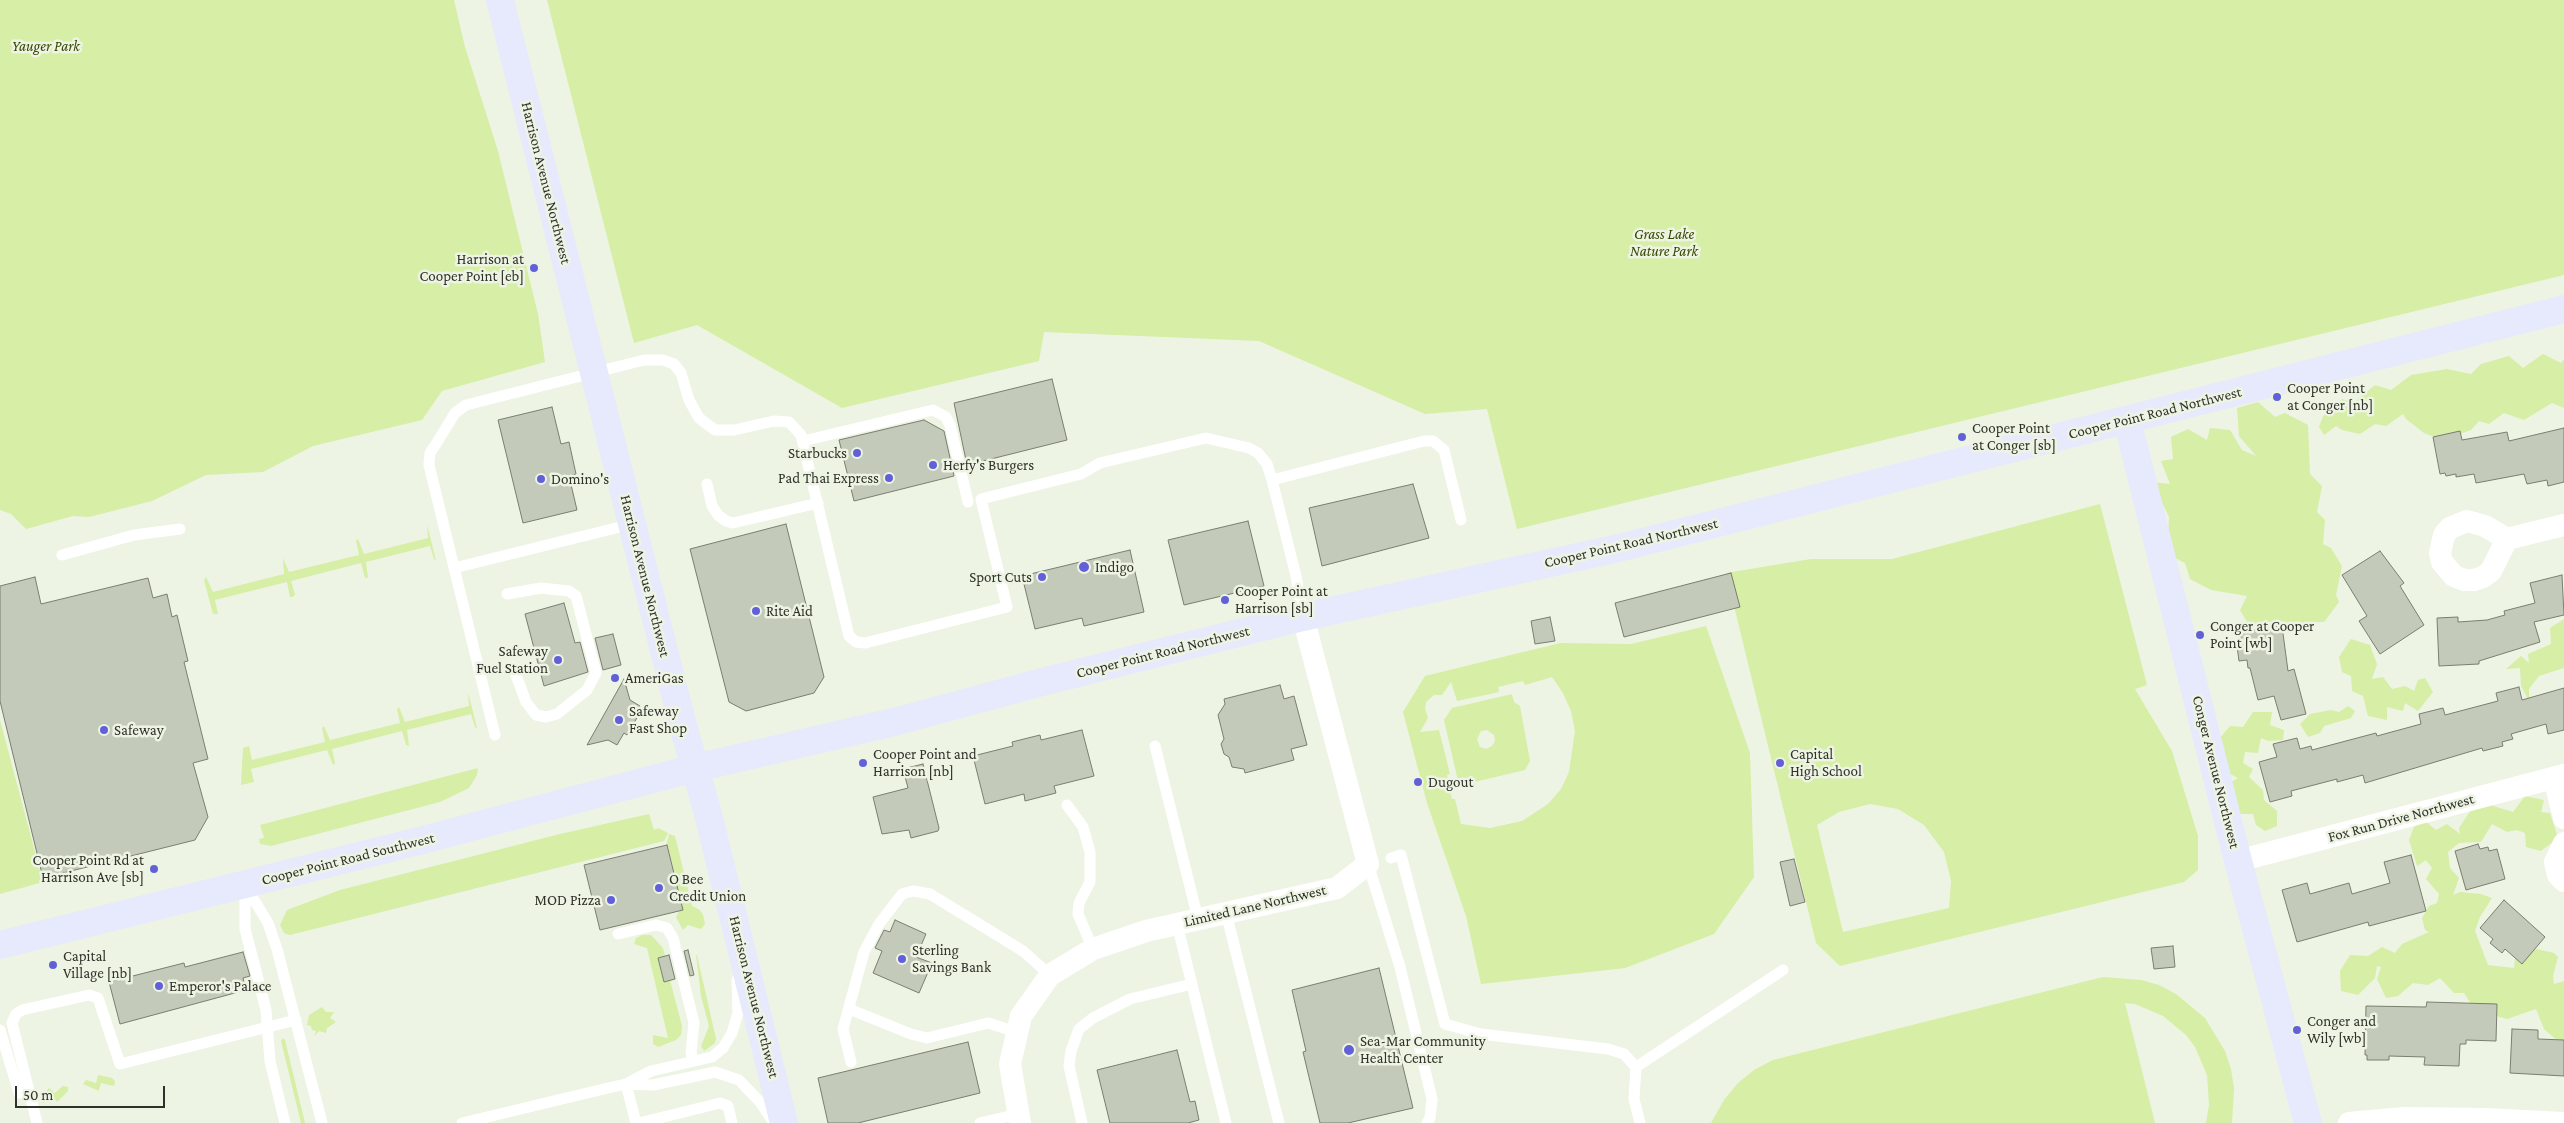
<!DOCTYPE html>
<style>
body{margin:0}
#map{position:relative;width:2564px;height:1123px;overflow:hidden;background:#eef4e3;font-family:"Crimson Pro",serif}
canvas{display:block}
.scale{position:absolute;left:15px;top:1086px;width:150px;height:22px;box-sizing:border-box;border:2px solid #2f322b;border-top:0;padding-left:6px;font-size:15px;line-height:18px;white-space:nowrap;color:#2f322b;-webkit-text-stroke:4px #eef4e3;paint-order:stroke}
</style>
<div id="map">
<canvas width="2564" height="1123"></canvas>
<div class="scale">50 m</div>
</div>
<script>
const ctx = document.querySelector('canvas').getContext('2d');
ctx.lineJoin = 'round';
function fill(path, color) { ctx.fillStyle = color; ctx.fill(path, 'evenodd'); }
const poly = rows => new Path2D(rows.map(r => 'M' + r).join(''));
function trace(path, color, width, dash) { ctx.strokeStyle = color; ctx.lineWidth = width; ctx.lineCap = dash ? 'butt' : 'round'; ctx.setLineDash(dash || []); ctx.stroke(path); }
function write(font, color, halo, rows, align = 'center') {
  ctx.font = font + ' "Crimson Pro",serif'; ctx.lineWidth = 5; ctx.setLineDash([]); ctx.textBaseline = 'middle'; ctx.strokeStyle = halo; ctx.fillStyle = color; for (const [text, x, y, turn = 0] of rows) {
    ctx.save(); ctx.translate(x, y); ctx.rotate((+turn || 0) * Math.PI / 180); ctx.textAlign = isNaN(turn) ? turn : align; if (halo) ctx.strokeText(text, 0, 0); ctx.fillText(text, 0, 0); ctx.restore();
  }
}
fill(poly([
 [0,0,454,0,465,47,498,151,538,314,545,362,442,391,422,420,313,446,263,472,206,475,152,501,89,517,73,516,26,529,11,514,0,510],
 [547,0,2564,0,2564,275,1517,529,1487,409,1425,414,1259,341,1044,332,1039,361,842,408,697,325,634,343],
 [2543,354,2561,363,2564,359,2564,408,2552,403,2524,420,2504,413,2489,424,2479,421,2471,430,2443,440,2424,433,2406,419,2403,414,2386,426,2375,424,2360,434,2342,430,2336,426,2324,435,2319,427,2323,416,2342,399,2353,403,2375,385,2391,390,2411,375,2447,369,2471,374,2481,364,2509,356,2523,368],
 [2258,402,2275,417,2285,413,2308,425,2310,474,2322,486,2317,512,2325,520,2323,544,2331,548,2342,566,2336,595,2339,602,2324,622,2310,622,2311,629,2290,633,2273,622,2250,627,2240,610,2247,596,2211,590,2190,579,2185,563,2167,554,2169,517,2152,482,2170,484,2161,461,2173,459,2171,437,2188,429,2207,440,2210,428,2230,430,2242,450,2256,456,2239,436,2237,408],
 [2100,504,2147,685,2135,689,2172,751,2198,836,2198,870,2184,882,1840,966,1816,943,1726,573,1811,559,1892,559],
 [1870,804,1898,809,1924,825,1944,852,1951,881,1949,908,1843,932,1817,825,1839,812],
 [427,524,436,561,434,559,430,546,366,562,368,578,365,578,361,563,291,581,295,595,292,597,290,597,287,582,215,600,218,614,213,614,204,580,206,577,213,592,284,574,283,558,289,572,359,555,356,541,358,539,364,554,428,538],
 [2564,619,2564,668,2539,676,2529,689,2529,701,2521,686,2520,668,2506,669,2521,656,2529,663,2528,654,2551,644,2550,628],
 [1706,626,1750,753,1754,877,1714,934,1625,968,1481,984,1466,916,1427,803,1403,712,1425,676,1560,643,1631,644],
 [1552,677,1563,693,1571,711,1575,731,1569,772,1561,789,1548,804,1522,821,1490,828,1461,824,1455,799,1452,799,1447,775,1450,774,1439,730,1420,732,1428,718,1425,709,1426,702,1434,695,1442,695,1451,682,1457,701,1499,692,1498,687,1523,681,1525,685],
 [2351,639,2370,645,2377,664,2372,679,2383,677,2392,689,2405,686,2414,691,2418,680,2425,678,2433,692,2418,711,2405,703,2403,711,2387,707,2387,720,2368,716,2363,696,2352,691,2351,676,2342,672,2339,657],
 [468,692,477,728,475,727,471,714,407,730,409,746,406,745,402,731,332,749,335,763,333,765,327,750,251,769,254,782,241,785,243,748,249,746,252,760,325,742,322,728,324,726,330,740,400,723,397,709,399,707,405,722,469,706],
 [1512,694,1514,702,1520,706,1530,761,1525,770,1470,783,1466,779,1458,781,1444,720,1452,708],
 [1487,730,1494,735,1495,741,1492,746,1486,749,1480,747,1477,739,1481,731],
 [2348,706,2355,711,2351,718,2324,726,2320,733,2308,737,2300,724,2310,714,2331,710,2339,712],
 [2253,712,2272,712,2270,725,2284,730,2283,740,2268,741,2261,738,2258,753,2245,752,2243,763,2253,769,2249,777,2263,790,2264,800,2277,811,2277,826,2265,831,2256,825,2253,814,2238,814,2229,783,2238,778,2224,771,2220,757,2225,749,2219,748,2218,740,2230,726,2243,727],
 [0,720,43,882,0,894],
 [478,768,477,775,469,788,440,802,271,846,260,844,259,839,264,838,260,825],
 [2525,796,2544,800,2541,812,2550,813,2558,838,2541,851,2526,847,2525,833,2517,830,2507,832,2492,824,2481,842,2459,843,2448,852,2450,868,2459,878,2453,895,2460,892,2481,894,2492,898,2480,917,2475,931,2488,965,2514,968,2515,959,2528,947,2554,953,2558,957,2553,976,2554,984,2564,981,2564,1043,2560,1043,2544,1029,2536,1009,2507,1019,2496,1016,2474,1009,2464,993,2454,993,2440,978,2428,985,2413,983,2398,996,2386,998,2377,979,2381,967,2377,966,2375,978,2358,995,2341,991,2340,971,2350,955,2368,956,2382,947,2395,953,2402,944,2429,932,2425,930,2422,918,2429,906,2437,903,2439,894,2426,879,2432,868,2426,860,2417,866,2409,840,2414,827,2425,821,2436,830,2447,824,2460,834,2459,828,2471,810,2490,805,2513,812],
 [649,814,654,830,658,828,668,833,664,841,290,935,284,933,280,925,287,910,340,890,560,834],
 [669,834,675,836,692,906,700,910,703,915,705,924,701,929,688,925,683,930,676,917,682,906,667,843],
 [642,935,651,935,663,948,665,956,658,958,664,982,670,980,682,1026,681,1035,676,1040,658,1047,653,1044,653,1035,668,1038,647,948,634,944,636,938],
 [696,955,697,955,714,1030,716,1038,715,1043,704,1051,701,1046,709,1026,701,996],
 [2103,977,2141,980,2159,985,2176,994,2205,1018,2225,1051,2231,1069,2234,1088,2232,1123,2206,1123,2209,1105,2207,1075,2195,1047,2186,1035,2163,1016,2135,1004,2125,1003,2155,1123,1711,1123,1724,1100,1738,1083,1754,1070,1773,1060],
 [322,1007,326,1012,334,1012,330,1018,336,1022,327,1028,326,1033,319,1031,314,1036,316,1031,312,1030,311,1026,307,1025,309,1015],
 [283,1038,285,1040,305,1123,301,1123,281,1041],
 [98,1075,112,1078,115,1081,114,1086,101,1083,99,1091,83,1084,86,1080,96,1083],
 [63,1086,68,1087,68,1091,57,1102,52,1095,44,1103,39,1101,49,1088,55,1093]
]), '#d6eea6');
const building = poly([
 [1052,379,1067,440,967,465,954,403,1052,379],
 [552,407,561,444,569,442,576,474,569,476,577,510,523,523,498,420,552,407],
 [924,420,944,431,954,476,854,501,839,440,924,420],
 [2564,428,2564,482,2548,486,2547,480,2527,484,2524,474,2476,483,2474,474,2456,477,2456,474,2446,476,2445,473,2440,474,2433,437,2460,431,2462,440,2507,432,2509,441,2564,428],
 [1413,484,1429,538,1322,566,1309,508,1413,484],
 [1248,521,1264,586,1184,605,1168,540,1248,521],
 [786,524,824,677,814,693,746,711,729,702,690,549,786,524],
 [1130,550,1144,612,1084,626,1082,618,1035,629,1022,576,1130,550],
 [2380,551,2404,583,2400,586,2424,625,2380,654,2359,621,2367,616,2342,575,2380,551],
 [1731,573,1740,607,1624,637,1615,603,1731,573],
 [2562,575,2564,615,2534,622,2540,642,2479,661,2479,664,2439,666,2437,618,2458,617,2458,622,2487,620,2505,615,2504,611,2535,603,2530,583,2562,575],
 [35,577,41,604,148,578,153,598,167,594,172,617,177,615,188,661,184,662,208,759,193,763,208,817,195,840,43,878,0,701,0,586,35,577],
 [564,603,575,643,580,642,588,672,544,686,525,614,564,603],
 [1550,617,1555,641,1535,644,1531,621,1550,617],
 [2282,626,2288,671,2294,669,2306,714,2281,720,2274,696,2258,700,2250,668,2248,668,2247,660,2239,661,2237,646,2242,645,2240,632,2282,626],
 [613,634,621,665,603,670,595,638,613,634],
 [624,679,630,700,640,706,635,714,638,716,627,735,624,733,617,745,608,740,587,745,624,679],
 [1280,685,1284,699,1294,696,1307,745,1291,749,1294,760,1245,773,1244,769,1232,767,1229,757,1224,754,1221,744,1224,739,1218,715,1225,704,1224,699,1280,685],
 [2519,687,2522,700,2564,688,2564,730,2548,734,2546,724,2511,734,2513,739,2502,742,2503,746,2483,751,2482,748,2365,783,2363,775,2337,782,2337,779,2291,791,2292,796,2270,802,2259,762,2277,757,2273,744,2297,738,2300,749,2311,746,2312,750,2376,733,2377,736,2421,724,2419,714,2443,708,2445,715,2498,701,2496,693,2519,687],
 [1082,730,1094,776,1054,786,1056,793,1025,801,1024,794,985,804,973,756,1013,746,1012,742,1040,735,1041,740,1082,730],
 [923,764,939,828,938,831,911,838,909,830,882,834,873,797,908,788,903,769,923,764],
 [2478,844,2480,849,2488,847,2489,851,2497,849,2505,879,2466,890,2455,851,2478,844],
 [667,845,683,910,600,930,584,865,667,845],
 [2411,855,2426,911,2369,926,2368,922,2297,942,2282,890,2307,883,2310,894,2349,883,2352,894,2390,883,2384,862,2411,855],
 [1794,859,1805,902,1790,906,1780,862,1794,859],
 [2504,900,2545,937,2522,964,2505,949,2502,953,2490,943,2493,939,2480,928,2504,900],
 [895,920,926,934,916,957,932,963,919,993,873,973,882,951,875,948,884,930,890,932,895,920],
 [2173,946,2175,967,2154,969,2151,948,2173,946],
 [688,950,694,975,690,976,684,951,688,950],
 [243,952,250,976,243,978,246,990,120,1024,109,982,184,963,185,967,243,952],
 [669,955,675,979,664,982,658,958,669,955],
 [1379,968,1413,1108,1348,1123,1320,1123,1303,1052,1306,1051,1292,990,1379,968],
 [2427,1002,2497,1004,2496,1041,2466,1040,2466,1044,2460,1044,2459,1066,2424,1065,2425,1057,2389,1056,2389,1060,2367,1060,2367,1055,2365,1055,2366,1006,2426,1007,2427,1002],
 [2512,1029,2538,1030,2538,1039,2564,1040,2564,1076,2510,1073,2512,1029],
 [968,1042,980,1093,858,1123,828,1123,818,1078,968,1042],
 [1177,1050,1190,1102,1195,1101,1199,1120,1188,1123,1110,1123,1097,1070,1177,1050]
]);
fill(building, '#c4caba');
trace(building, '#797e6f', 1);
trace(poly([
 [803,441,933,410,946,417,950,425,968,502],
 [707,484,712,506,718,515,726,521,733,523,818,503],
 [62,555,134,535,180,529],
 [454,568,632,524],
 [507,594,541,588,569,591,576,596,596,673,587,690,557,714,546,717,536,715,526,702,513,667],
 [1303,617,1296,576,1272,480,1424,441,1433,441,1444,450,1461,520],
 [495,735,429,465,430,453,436,444,455,413,466,405,644,360,663,360,674,364,681,373,689,400,699,418,715,430,734,430,774,421,789,422,801,435,849,636,856,642,865,643,1007,607,981,499,1081,474,1100,463,1206,438,1249,448,1258,453,1267,464,1272,480],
 [1155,746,1198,919],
 [1067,805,1083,827,1090,852,1090,882,1079,903,1078,914,1093,949],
 [1391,858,1401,855,1445,1024,1481,1034,1608,1049,1624,1054,1636,1067],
 [1368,864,1400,967,1432,1099,1430,1118,1427,1123],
 [245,885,268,923,277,949,322,1123],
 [245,887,245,929,266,1010,270,1061,285,1123],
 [1226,913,1279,1123],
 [1177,924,1226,1123],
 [618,934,656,925,667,928,673,938,694,1023,691,1052,693,1061],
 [849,1009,911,1034,927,1038,988,1023,1017,1032],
 [0,1030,19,1093],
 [851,1062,843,1029,864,952,879,924,902,894,913,891,930,894,1023,951,1050,975],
 [628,1083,651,1071,712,1057,723,1048,732,1033,738,1013,737,980],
 [626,1084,636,1123],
 [37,1123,12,1023,16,1014,22,1010,89,995,98,998,120,1064,296,1020],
 [462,1123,608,1088,626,1084,653,1085,715,1072,739,1080,760,1102,774,1123],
 [639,1123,720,1103,728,1106,732,1123],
 [980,1123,1018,1114],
 [1082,1123,1069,1066,1071,1051,1079,1029,1093,1018,1130,999,1192,984],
 [1640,1123,1634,1099,1636,1067,1783,970]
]), '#fff', 11);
trace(poly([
 [2467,521,2485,526,2507,539,2491,571,2483,577,2474,580,2464,580,2454,576,2442,562,2440,553,2444,535,2450,528,2467,521],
 [2507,539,2564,525],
 [2554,778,2564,818],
 [2564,843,2555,862,2558,875,2564,881],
 [2238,861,2564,775],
 [1020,1123,1010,1064,1021,1016,1050,975,1093,949,1146,931,1337,888,1368,864,1303,617],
 [2349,1123,2404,1118,2485,1119,2563,1123]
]), '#fff', 22);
trace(poly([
 [500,0,682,722,707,810,784,1123],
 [2127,420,2238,861,2308,1123],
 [0,945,415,842,695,768,894,722,1046,681,1303,617,1619,548,2564,309]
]), '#e7e9fc', 28);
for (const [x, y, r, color] of [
 [534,268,5,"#6260d8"],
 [2277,397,5,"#6260d8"],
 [1962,437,5,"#6260d8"],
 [857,453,5,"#6260d8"],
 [933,465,5,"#6260d8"],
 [889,478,5,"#6260d8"],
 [541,479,5,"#6260d8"],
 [1084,567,6,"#6260d8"],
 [1042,577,5,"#6260d8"],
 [1225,600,5,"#6260d8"],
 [756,611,5,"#6260d8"],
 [2200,635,5,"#6260d8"],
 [558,660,5,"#6260d8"],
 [615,678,5,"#6260d8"],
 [619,720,5,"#6260d8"],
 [104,730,5,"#6260d8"],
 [863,763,5,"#6260d8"],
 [1780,763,5,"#6260d8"],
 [1418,782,5,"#6260d8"],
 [154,869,5,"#6260d8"],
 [659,888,5,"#6260d8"],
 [611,900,5,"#6260d8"],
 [902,959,5,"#6260d8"],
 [53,965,5,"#6260d8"],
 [159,986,5,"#6260d8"],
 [2297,1030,5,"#6260d8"],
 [1349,1050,6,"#6260d8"]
]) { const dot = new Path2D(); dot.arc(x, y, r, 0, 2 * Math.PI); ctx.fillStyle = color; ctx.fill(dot); trace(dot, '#eef4e3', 2); }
write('italic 15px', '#364700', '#eef4e3', [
 ["Yauger Park",46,46],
 ["Grass Lake",1664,234],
 ["Nature Park",1664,251]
]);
write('15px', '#2f322b', '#eef4e3', [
 ["Harrison Avenue Northwest",546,183,76],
 ["Cooper Point Road Northwest",2155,413,-14],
 ["Cooper Point Road Northwest",1631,543,-13],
 ["Harrison Avenue Northwest",645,576,76],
 ["Cooper Point Road Northwest",1163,652,-14],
 ["Conger Avenue Northwest",2216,772,76],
 ["Fox Run Drive Northwest",2401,818,-15],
 ["Cooper Point Road Southwest",348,859,-14],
 ["Limited Lane Northwest",1255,906,-13],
 ["Harrison Avenue Northwest",754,997,76]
]);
write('15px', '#2f322b', '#eef4e3', [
 ["Harrison at",524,259,"right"],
 ["Cooper Point [eb]",524,276,"right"],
 ["Cooper Point",2287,388],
 ["at Conger [nb]",2287,405],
 ["Cooper Point",1972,428],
 ["at Conger [sb]",1972,445],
 ["Starbucks",847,453,"right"],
 ["Herfy's Burgers",943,465],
 ["Pad Thai Express",879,478,"right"],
 ["Domino's",551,479],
 ["Indigo",1095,567],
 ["Sport Cuts",1032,577,"right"],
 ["Cooper Point at",1235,591],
 ["Harrison [sb]",1235,608],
 ["Rite Aid",766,611],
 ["Conger at Cooper",2210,626],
 ["Point [wb]",2210,643],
 ["Safeway",548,651,"right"],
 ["Fuel Station",548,668,"right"],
 ["AmeriGas",625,678],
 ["Safeway",629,711],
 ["Fast Shop",629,728],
 ["Safeway",114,730],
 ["Cooper Point and",873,754],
 ["Harrison [nb]",873,771],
 ["Capital",1790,754],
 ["High School",1790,771],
 ["Dugout",1428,782],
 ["Cooper Point Rd at",144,860,"right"],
 ["Harrison Ave [sb]",144,877,"right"],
 ["O Bee",669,879],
 ["Credit Union",669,896],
 ["MOD Pizza",601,900,"right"],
 ["Sterling",912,950],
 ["Savings Bank",912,967],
 ["Capital",63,956],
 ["Village [nb]",63,973],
 ["Emperor's Palace",169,986],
 ["Conger and",2307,1021],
 ["Wily [wb]",2307,1038],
 ["Sea-Mar Community",1360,1041],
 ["Health Center",1360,1058]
], 'left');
</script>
